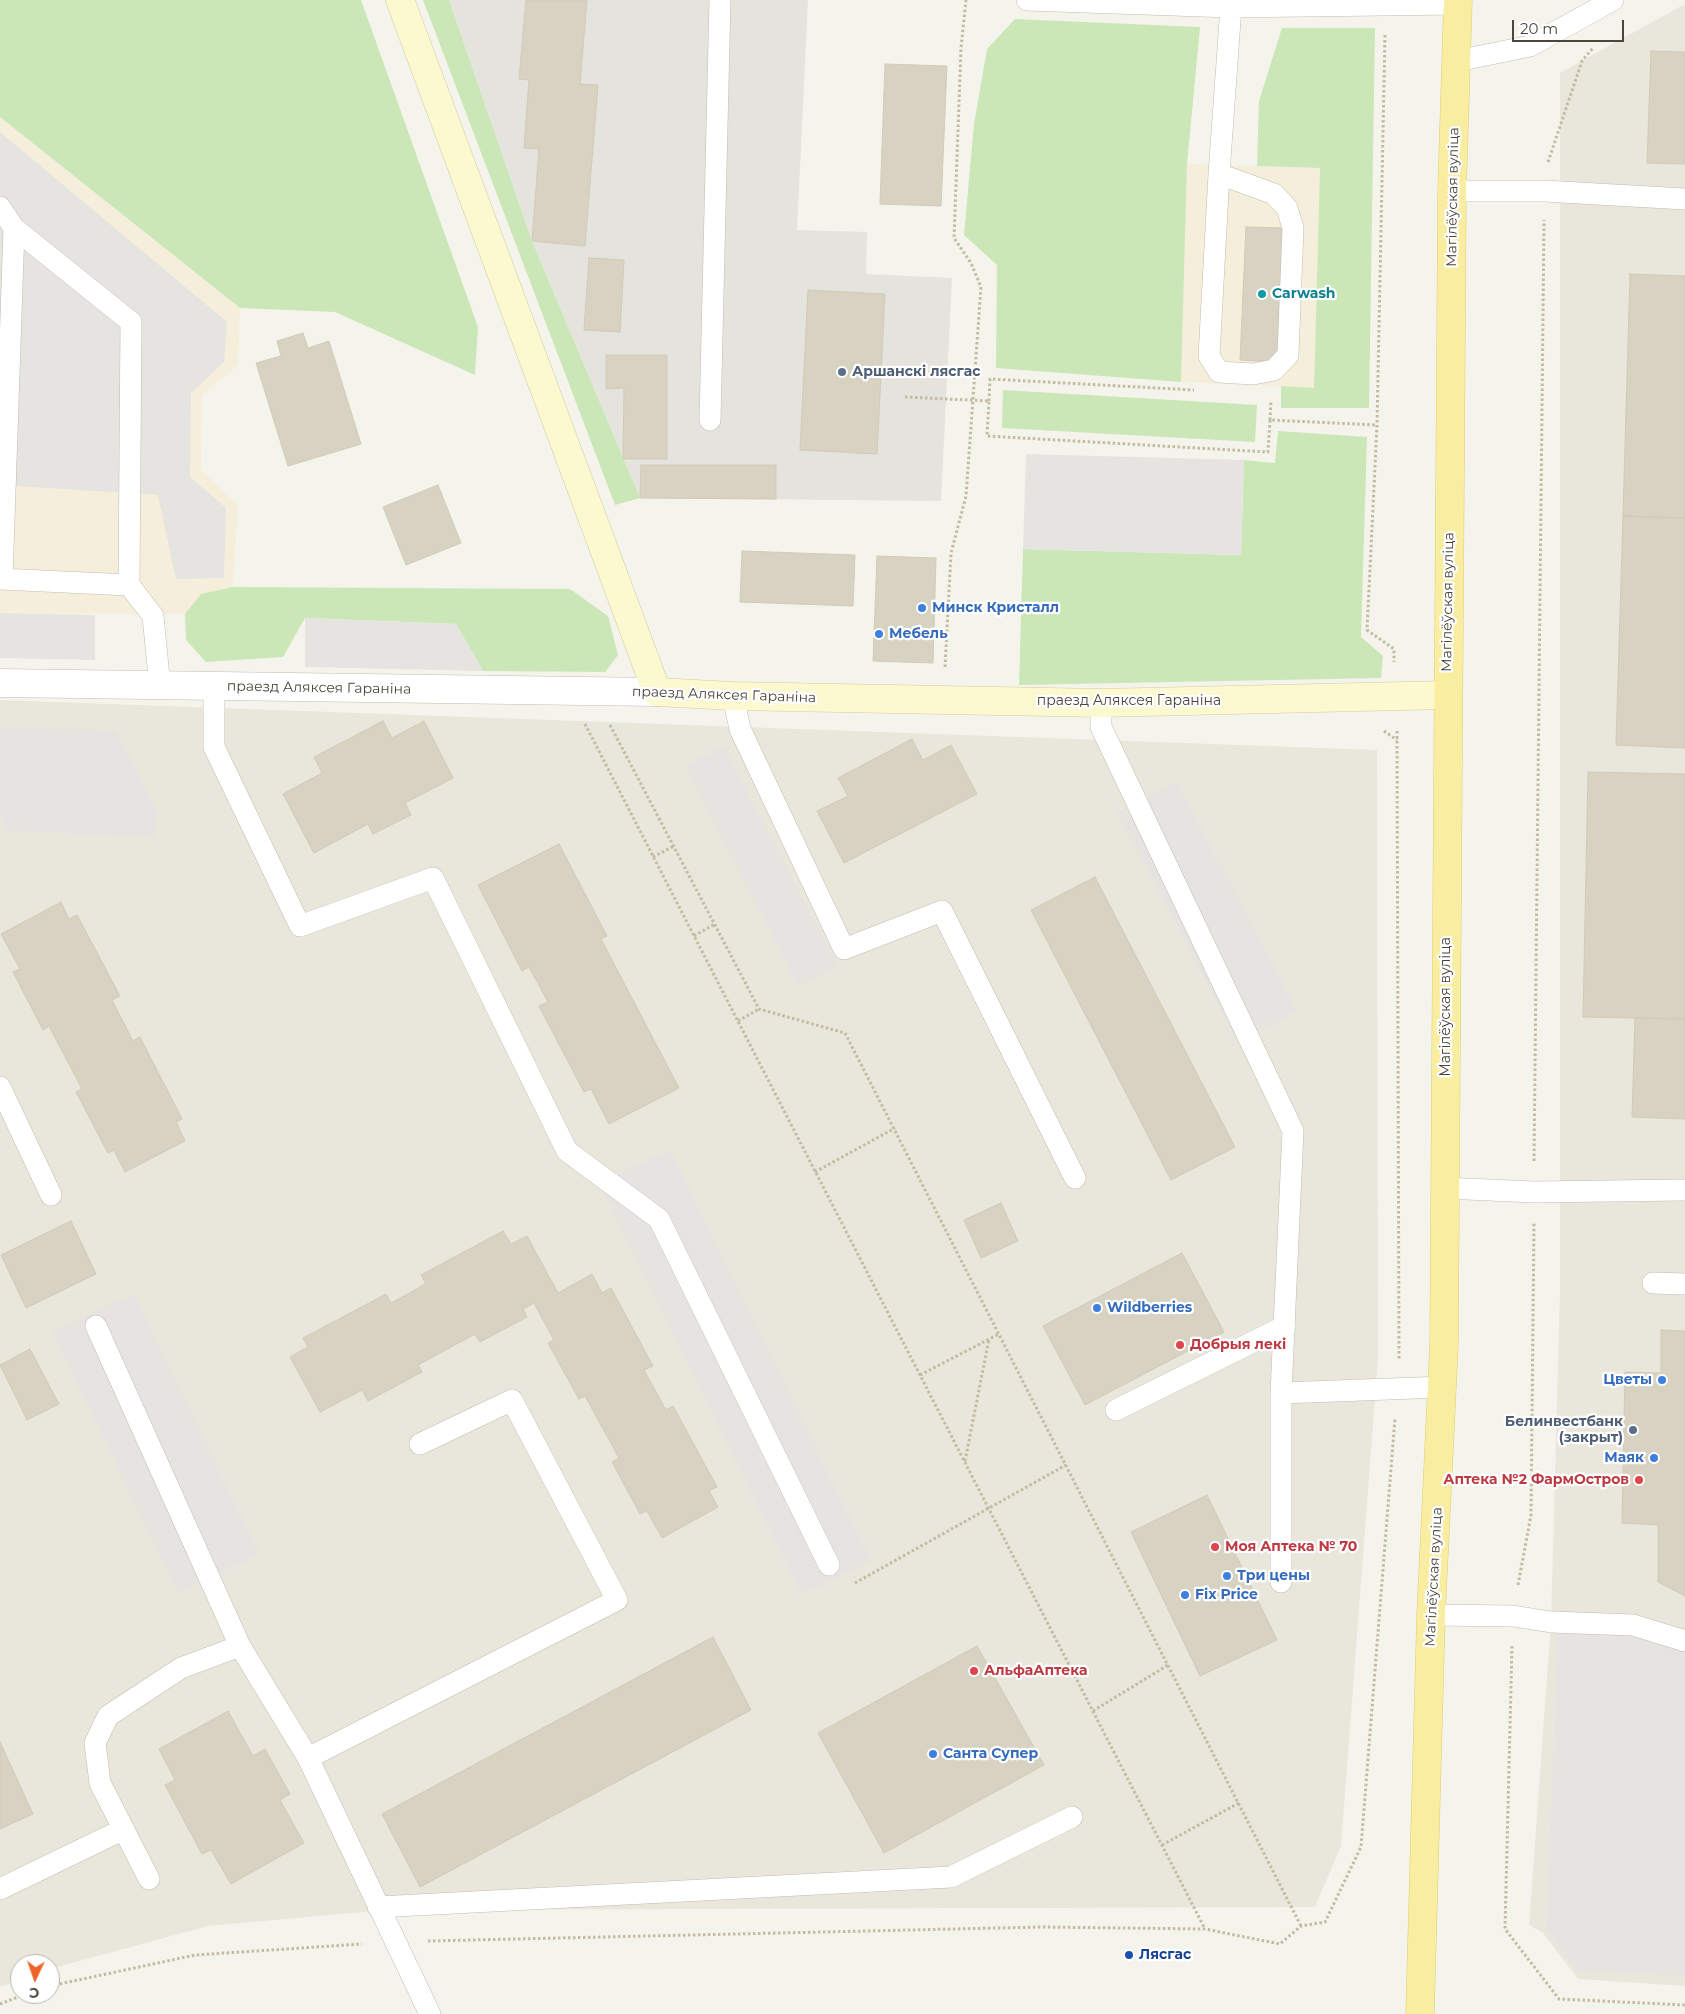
<!DOCTYPE html>
<meta charset="utf-8">
<style>
body{margin:0}
#map{position:relative;width:1685px;height:2014px;overflow:hidden;background:#f5f4ec;font-family:Montserrat,sans-serif}
canvas{display:block}
.north{position:absolute;left:10px;top:1954px;width:50px;height:50px;box-sizing:border-box;background:#fff;border:1px solid #b7b5b0;border-radius:50%;rotate:183deg;font-size:14px;font-weight:700;line-height:20px;text-align:center;color:#4a463a}
.north::after{content:'';display:block;margin:auto;width:18px;height:22px;background:#ef642a;clip-path:polygon(50% 0,100% 100%,50% 72%,0 100%)}
.scale{position:absolute;left:1512px;top:20px;width:112px;height:22px;box-sizing:border-box;border:2px solid #4a463a;border-top:0;padding-left:6px;font-size:15px;line-height:18px;white-space:nowrap;color:#4a463a;-webkit-text-stroke:4px #fff;paint-order:stroke}
</style>
<div id="map">
<canvas width="1685" height="2014"></canvas>
<div class="north">С</div>
<div class="scale">20 m</div>
</div>
<script>
const ctx = document.querySelector('canvas').getContext('2d');
ctx.lineJoin = 'round';
function fill(path, color) { ctx.fillStyle = color; ctx.fill(path, 'evenodd'); }
const poly = rows => new Path2D(rows.map(r => 'M' + r).join(''));
function trace(path, color, width, dash) { ctx.strokeStyle = color; ctx.lineWidth = width; ctx.lineCap = dash ? 'butt' : 'round'; ctx.setLineDash(dash || []); ctx.stroke(path); }
function write(font, color, halo, rows, align = 'center') {
  ctx.font = font + ' Montserrat,sans-serif'; ctx.lineWidth = 4.5; ctx.setLineDash([]); ctx.textBaseline = 'middle'; ctx.strokeStyle = halo; ctx.fillStyle = color; for (const [text, x, y, turn = 0] of rows) {
    ctx.save(); ctx.translate(x, y); ctx.rotate((+turn || 0) * Math.PI / 180); ctx.textAlign = isNaN(turn) ? turn : align; if (halo) ctx.strokeText(text, 0, 0); ctx.fillText(text, 0, 0); ctx.restore();
  }
}
fill(poly([
 [1685,4,1685,1986,1578,1979,1543,1933,1529,1925,1551,1622,1560,1292,1560,73],
 [0,700,1377,750,1378,1358,1341,1846,1315,1907,386,1910,208,1926,50,1969,50,1964,20,1964,20,1980,0,1987]
]), '#e9e7db');
fill(poly([
 [0,117,240,308,238,365,202,395,201,469,238,505,233,587,201,594,185,614,0,613],
 [1187,164,1320,168,1314,388,1181,382]
]), '#f5eeda');
fill(poly([
 [449,0,808,0,797,230,867,232,866,274,952,278,941,501,640,498,532,241]
]), '#e5e3dd');
fill(poly([
 [0,0,361,0,478,327,475,375,335,312,240,308,0,117],
 [423,0,449,0,532,241,640,498,615,505],
 [1015,19,1200,27,1187,164,1181,382,996,368,997,265,964,235,974,124,987,49],
 [1282,28,1375,28,1369,408,1281,408,1281,386,1314,388,1320,168,1257,166,1259,101],
 [1003,390,1257,405,1255,442,1002,428],
 [1278,431,1367,437,1361,637,1383,656,1381,678,1019,685,1023,549,1241,555,1244,460,1275,463],
 [233,587,570,589,608,616,618,655,605,672,483,671,456,624,305,618,283,657,206,662,186,640,185,614,201,594]
]), '#cbe7b8');
fill(poly([
 [0,132,227,322,224,362,191,393,190,477,226,508,224,578,176,579,158,495,0,485],
 [1026,454,1244,460,1241,555,1023,549],
 [0,613,95,615,95,660,0,658],
 [305,618,456,624,483,671,305,667],
 [0,727,116,730,157,811,155,837,7,831,0,815],
 [724,746,838,966,798,987,685,766],
 [1177,781,1298,1011,1238,1043,1116,812],
 [670,1149,872,1561,801,1595,599,1184],
 [134,1293,260,1554,178,1594,52,1332],
 [1558,1627,1685,1632,1685,1976,1578,1971,1546,1930]
]), '#e5e4e0');
const building = poly([
 [526,0,587,0,580,84,598,85,585,246,532,241,539,149,524,148,529,80,519,79,526,0],
 [1651,51,1685,52,1685,164,1647,163,1651,51],
 [885,64,947,66,941,206,880,204,885,64],
 [1246,227,1283,228,1277,362,1240,360,1246,227],
 [589,258,624,260,620,332,584,330,589,258],
 [1630,274,1685,276,1685,518,1623,516,1630,274],
 [808,290,885,294,877,454,800,450,808,290],
 [303,333,308,348,329,341,361,444,288,466,256,363,281,356,277,341,303,333],
 [606,355,667,355,667,459,623,459,624,388,606,389,606,355],
 [641,465,776,465,776,499,640,498,641,465],
 [438,485,461,543,406,565,383,507,438,485],
 [1623,516,1685,518,1685,748,1616,745,1623,516],
 [742,551,855,555,853,606,740,602,742,551],
 [877,556,936,558,933,663,873,661,877,556],
 [383,721,392,738,424,721,453,778,405,803,411,815,373,834,368,824,314,853,283,794,322,773,314,757,383,721],
 [912,739,923,760,951,745,977,794,844,863,817,811,848,796,838,778,912,739],
 [1588,772,1685,774,1685,1019,1583,1017,1588,772],
 [559,844,607,936,601,939,679,1088,609,1124,591,1089,584,1092,539,1006,548,1002,529,967,522,971,478,885,559,844],
 [1095,877,1235,1147,1171,1180,1031,910,1095,877],
 [61,902,69,919,77,915,120,996,112,1000,133,1041,140,1037,182,1119,176,1122,185,1141,125,1172,114,1150,108,1153,76,1092,82,1089,49,1026,43,1030,13,972,20,969,1,934,61,902],
 [1635,1018,1685,1019,1685,1119,1632,1117,1635,1018],
 [1001,1203,1018,1241,981,1258,964,1220,1001,1203],
 [71,1221,96,1274,26,1308,1,1255,71,1221],
 [503,1231,511,1244,527,1236,558,1293,592,1274,602,1293,611,1288,653,1366,644,1370,666,1410,673,1406,717,1487,709,1491,718,1507,662,1538,647,1511,640,1514,612,1462,619,1458,585,1396,579,1399,548,1343,554,1340,534,1303,523,1309,527,1317,480,1342,475,1334,418,1365,422,1372,368,1401,362,1390,320,1412,290,1357,308,1347,303,1338,386,1294,391,1303,426,1284,421,1275,503,1231],
 [1182,1253,1224,1332,1085,1405,1043,1326,1182,1253],
 [1661,1330,1685,1331,1685,1596,1658,1582,1658,1525,1622,1523,1625,1372,1661,1373,1661,1330],
 [30,1349,59,1404,27,1420,0,1365,30,1349],
 [1207,1495,1277,1640,1200,1676,1131,1532,1207,1495],
 [713,1637,751,1710,420,1887,382,1814,713,1637],
 [977,1646,1044,1765,884,1853,818,1733,977,1646],
 [228,1711,253,1756,265,1749,290,1794,280,1800,304,1843,231,1884,211,1850,202,1854,165,1785,175,1780,159,1749,228,1711],
 [0,1742,33,1814,0,1829,0,1742]
]);
fill(building, '#d7d2c2');
trace(building, '#d1cab6', 1);
const lane = poly([
 [1027,0,1231,7,1458,4],
 [1457,61,1530,46,1613,0],
 [1219,174,1274,194,1287,208,1293,228,1288,355,1274,370,1253,374,1219,372,1209,356,1219,174,1231,7],
 [1452,191,1544,191,1685,199],
 [0,207,14,228,131,322,129,585,153,616,160,687],
 [710,420,720,0],
 [0,579,129,585],
 [2,579,14,228],
 [214,687,214,747,300,926,433,878,567,1151,659,1219,829,1565],
 [733,696,740,729,844,949,942,911,1075,1178],
 [1101,703,1101,727,1293,1131,1281,1393,1281,1582],
 [0,1087,51,1195],
 [1444,1188,1534,1192,1685,1190],
 [1653,1283,1685,1284],
 [96,1326,240,1646],
 [1281,1393,1443,1387],
 [1116,1410,1285,1326],
 [1431,1615,1513,1616,1551,1622,1633,1625,1685,1641],
 [308,1758,617,1600,512,1400,420,1444],
 [149,1879,100,1783,95,1743,108,1716,181,1668,240,1646,308,1758,430,2014],
 [0,1889,124,1829],
 [378,1907,951,1877,1072,1817]
]);
const street = poly([
 [0,683,657,692]
]);
const secondary = poly([
 [400,0,657,692,733,696,1101,703,1447,695]
]);
const primary = poly([
 [1420,2014,1431,1615,1444,1345,1452,191,1458,0]
]);
trace(lane, '#c1bdaf', 22);
trace(street, '#c1bdaf', 29);
trace(secondary, '#d2cc9e', 29);
trace(primary, '#dfcd71', 29);
trace(poly([
 [1385,35,1377,425,1367,630,1394,649,1394,662],
 [1548,162,1582,61,1593,48],
 [905,397,989,401,987,436,1268,452,1270,420,1377,425],
 [989,401,990,379,1194,390],
 [1270,420,1271,400],
 [945,667,951,553,966,496,981,287,971,263,954,238,961,48,966,0],
 [585,724,1205,1929],
 [610,725,759,1009,845,1033,1301,1926],
 [1384,731,1397,740],
 [1397,731,1399,1359],
 [653,857,674,846],
 [694,936,715,924],
 [738,1021,759,1009],
 [1534,1161,1544,220],
 [815,1172,895,1128],
 [920,1375,999,1334],
 [965,1461,989,1339],
 [855,1583,1066,1465],
 [1518,1585,1531,1515,1534,1223],
 [1512,1646,1505,1929,1559,1999,1685,2005],
 [1093,1711,1168,1665],
 [1162,1845,1239,1803],
 [428,1941,1042,1927,1205,1929,1280,1944,1301,1926,1325,1922,1361,1847,1395,1418],
 [50,1986,195,1955,362,1944],
 [0,2004,26,1994]
]), '#c2bba1', 3, [2.5, 2.5]);
trace(lane, '#fff', 21);
trace(street, '#fff', 28);
trace(secondary, '#fcf8d0', 28);
trace(primary, '#f9eda2', 28);
for (const [x, y, r, color] of [
 [1262,294,5,"#0f9aa8"],
 [842,372,5,"#5c6f8a"],
 [922,608,5,"#3f7fe0"],
 [879,634,5,"#3f7fe0"],
 [1097,1308,5,"#3f7fe0"],
 [1180,1345,5,"#e0444e"],
 [1662,1380,5,"#3f7fe0"],
 [1633,1430,5,"#5c6f8a"],
 [1654,1458,5,"#3f7fe0"],
 [1639,1480,5,"#e0444e"],
 [1215,1547,5,"#e0444e"],
 [1227,1576,5,"#3f7fe0"],
 [1185,1595,5,"#3f7fe0"],
 [974,1671,5,"#e0444e"],
 [933,1754,5,"#3f7fe0"],
 [1129,1955,5,"#1a4fb4"]
]) { const dot = new Path2D(); dot.arc(x, y, r, 0, 2 * Math.PI); ctx.fillStyle = color; ctx.fill(dot); trace(dot, '#fff', 2); }
write('14px', '#4a463a', '#fff', [
 ["Магілёўская вуліца",1453,197,-89],
 ["Магілёўская вуліца",1448,602,-89],
 ["праезд Аляксея Гараніна",319,688,1],
 ["праезд Аляксея Гараніна",724,695,2],
 ["праезд Аляксея Гараніна",1129,701],
 ["Магілёўская вуліца",1446,1007,-90],
 ["Магілёўская вуліца",1434,1577,-87]
]);
write('bold 14px', '#0d838f', '#fff', [
 ["Carwash",1272,294]
], 'left');
write('bold 14px', '#4e5e75', '#fff', [
 ["Аршанскі лясгас",852,372],
 ["Белинвестбанк",1623,1422,"right"],
 ["(закрыт)",1623,1438,"right"]
], 'left');
write('bold 14px', '#366cbe', '#fff', [
 ["Минск Кристалл",932,608],
 ["Мебель",889,634],
 ["Wildberries",1107,1308],
 ["Цветы",1652,1380,"right"],
 ["Маяк",1644,1458,"right"],
 ["Три цены",1237,1576],
 ["Fix Price",1195,1595],
 ["Санта Супер",943,1754]
], 'left');
write('bold 14px', '#be3a42', '#fff', [
 ["Добрыя лекі",1190,1345],
 ["Аптека №2 ФармОстров",1629,1480,"right"],
 ["Моя Аптека № 70",1225,1547],
 ["АльфаАптека",984,1671]
], 'left');
write('bold 14px', '#164399', '#fff', [
 ["Лясгас",1139,1955]
], 'left');
</script>
